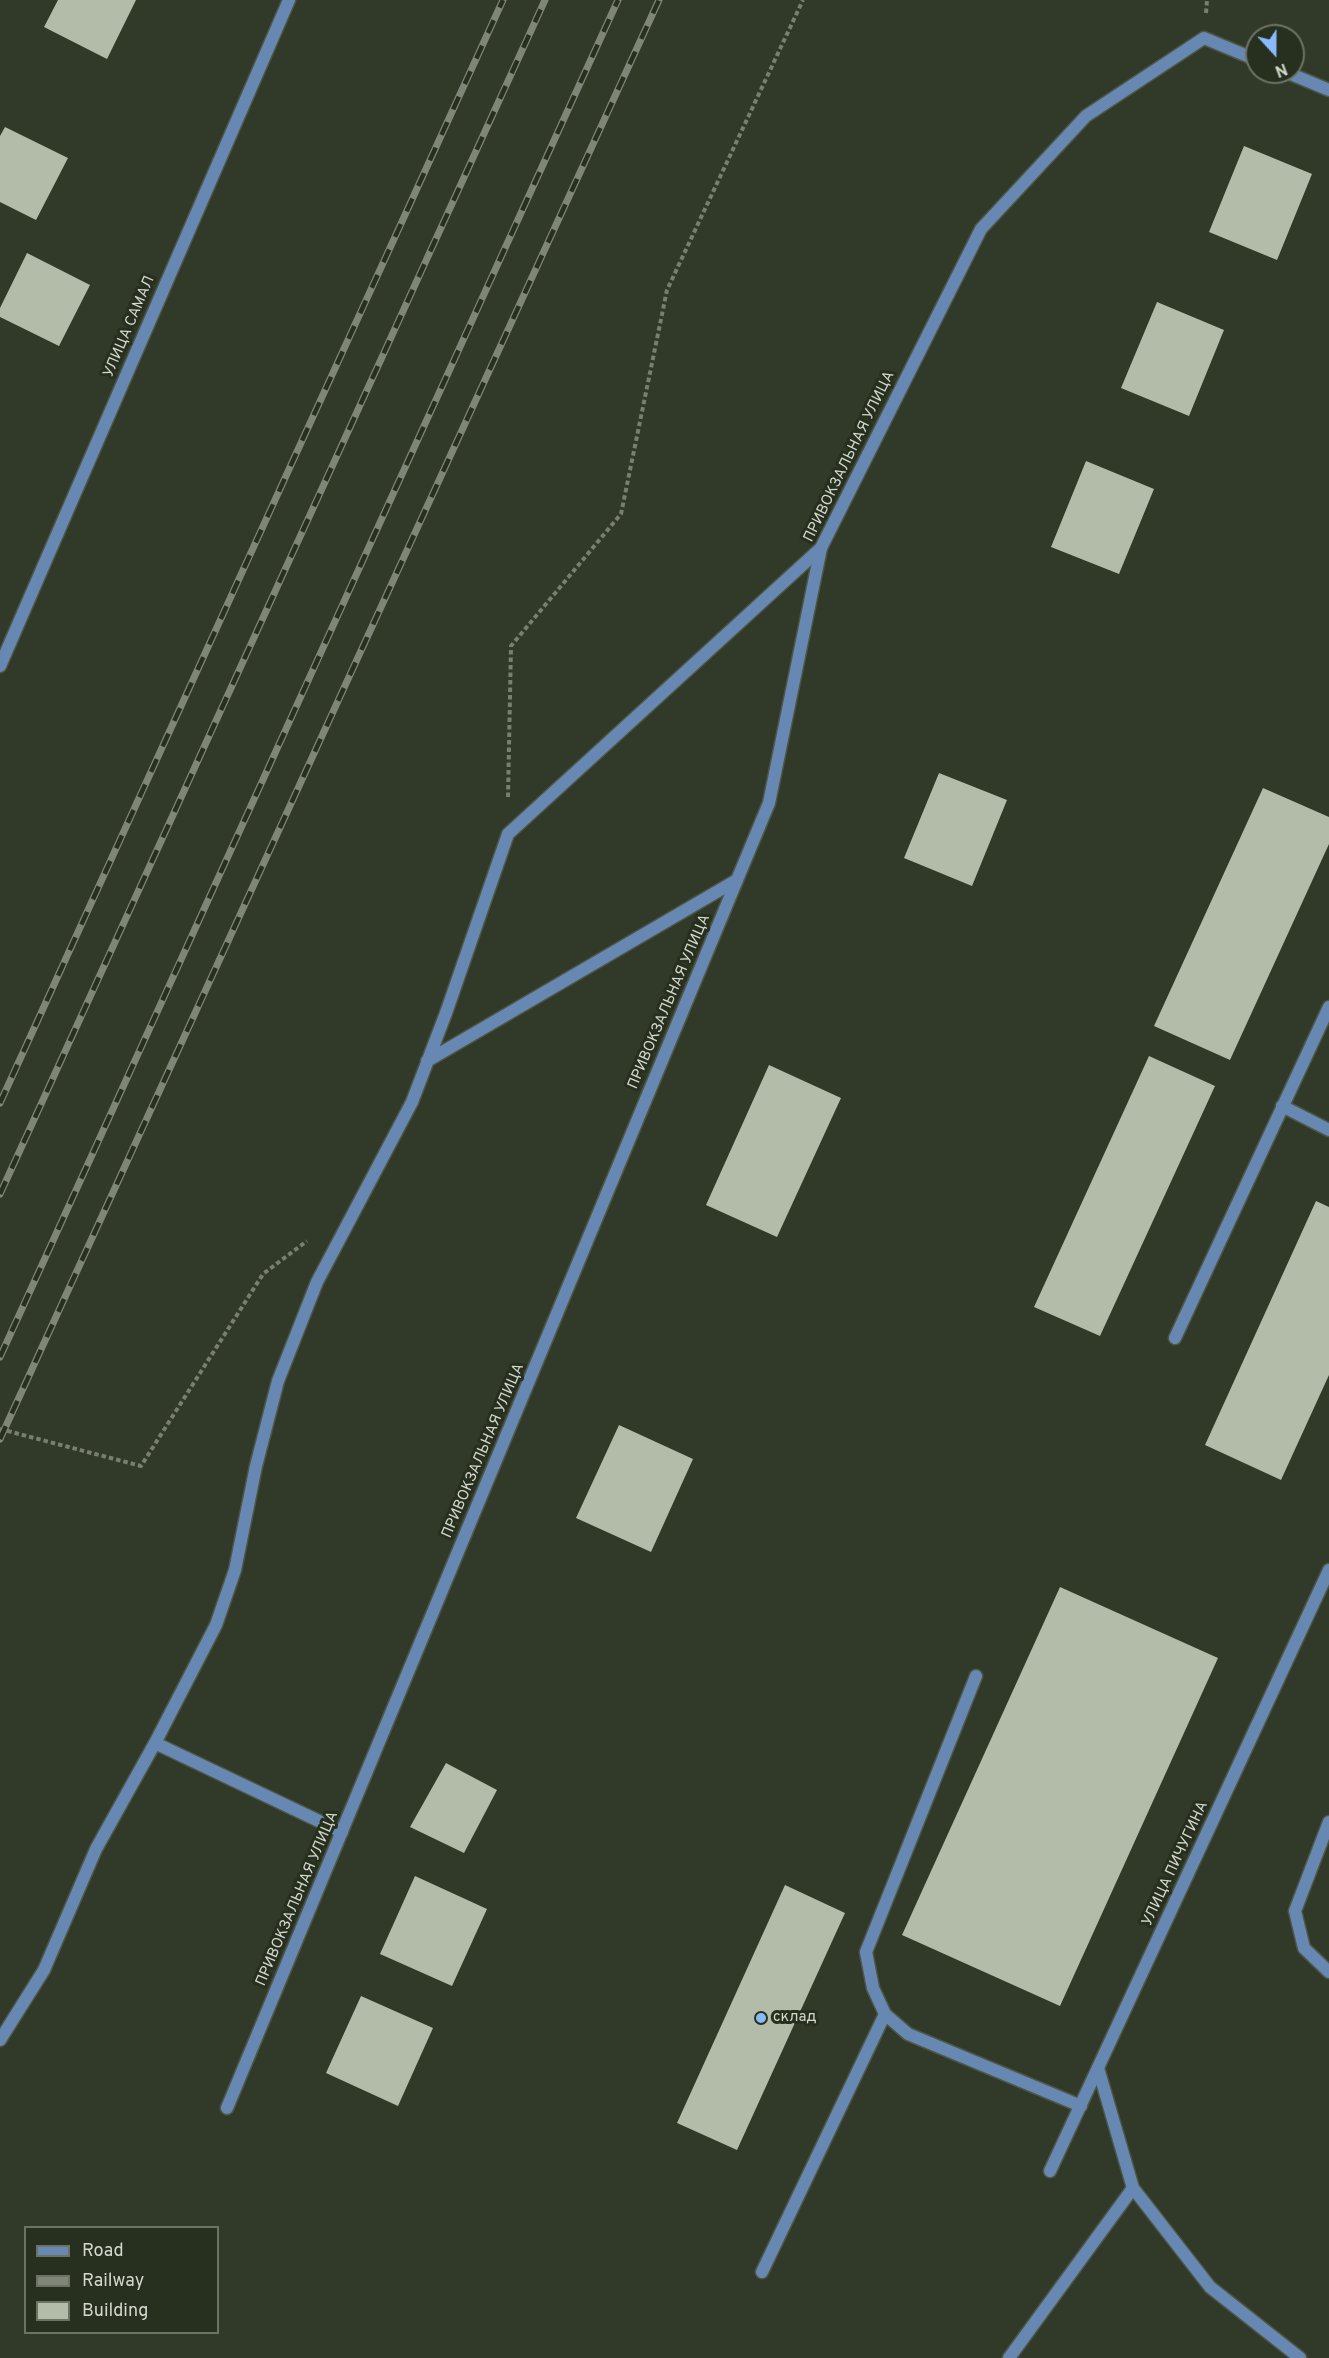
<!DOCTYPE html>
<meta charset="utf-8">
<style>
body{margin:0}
#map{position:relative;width:1329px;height:2358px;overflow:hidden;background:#313928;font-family:Overpass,sans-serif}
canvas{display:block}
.legend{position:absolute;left:24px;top:2226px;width:195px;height:108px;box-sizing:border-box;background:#272f1f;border:2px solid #6c7365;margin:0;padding:8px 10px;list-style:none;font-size:18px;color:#d3d8cd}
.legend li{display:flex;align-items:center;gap:12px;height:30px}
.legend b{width:30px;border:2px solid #6c7365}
.north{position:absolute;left:1245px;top:24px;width:60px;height:60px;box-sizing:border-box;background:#272f1f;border:2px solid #6c7365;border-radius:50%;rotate:159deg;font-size:16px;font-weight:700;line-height:24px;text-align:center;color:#d3d8cd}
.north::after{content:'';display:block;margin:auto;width:21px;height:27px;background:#88bafc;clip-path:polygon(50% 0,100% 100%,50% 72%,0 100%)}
</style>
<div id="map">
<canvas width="1329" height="2358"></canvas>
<ul class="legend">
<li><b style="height:8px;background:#6688b3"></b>Road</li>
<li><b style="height:8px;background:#7f8677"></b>Railway</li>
<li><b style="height:16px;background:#b2bca8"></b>Building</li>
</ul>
<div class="north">N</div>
</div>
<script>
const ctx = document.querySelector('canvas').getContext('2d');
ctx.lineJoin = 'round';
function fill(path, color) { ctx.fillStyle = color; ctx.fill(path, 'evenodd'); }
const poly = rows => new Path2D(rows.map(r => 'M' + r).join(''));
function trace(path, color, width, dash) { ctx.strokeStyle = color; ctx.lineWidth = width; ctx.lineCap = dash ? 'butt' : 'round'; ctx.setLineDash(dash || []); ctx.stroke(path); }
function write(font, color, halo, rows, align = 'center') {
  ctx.font = font + ' Overpass,sans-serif'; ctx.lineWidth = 6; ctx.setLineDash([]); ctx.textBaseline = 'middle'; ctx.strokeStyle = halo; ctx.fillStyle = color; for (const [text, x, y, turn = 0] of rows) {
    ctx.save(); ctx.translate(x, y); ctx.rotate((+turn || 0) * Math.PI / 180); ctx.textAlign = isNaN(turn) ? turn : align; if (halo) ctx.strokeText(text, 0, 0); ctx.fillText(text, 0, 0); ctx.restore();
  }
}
fill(poly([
 [58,0,136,0,107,59,44,27],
 [5,127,68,158,36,220,0,202,0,136],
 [1244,146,1312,174,1277,260,1209,232],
 [27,253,90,285,59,346,0,317,0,308],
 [1157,302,1224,330,1189,416,1121,388],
 [1086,461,1154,489,1119,574,1051,547],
 [939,773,1007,800,972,886,904,858],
 [1263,788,1329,817,1329,844,1230,1060,1154,1026],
 [1149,1056,1215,1086,1100,1336,1034,1307],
 [769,1065,841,1098,777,1237,706,1205],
 [1316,1201,1329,1207,1329,1375,1281,1480,1205,1445],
 [619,1425,693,1459,651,1552,576,1518],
 [1060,1587,1218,1658,1060,2006,902,1935],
 [446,1763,497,1790,464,1853,410,1827],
 [415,1876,487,1909,452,1986,380,1954],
 [785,1885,845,1913,737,2150,677,2123],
 [361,1996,433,2028,398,2106,326,2073]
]), '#b2bca8');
const service = poly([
 [427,1061,737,880],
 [1282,1106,1329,1130],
 [1175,1338,1329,1007],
 [976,1676,866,1952,873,1988,885,2014,908,2034,1081,2106],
 [155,1743,342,1832],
 [1329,1822,1295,1911,1304,1948,1329,1972],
 [0,2040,44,1970,96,1849,155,1743,216,1625,235,1570,256,1466,278,1381,317,1282,412,1102,446,1013,508,834,821,548],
 [1098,2068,1133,2188,1210,2287,1300,2358],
 [762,2272,885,2014],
 [1009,2358,1133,2188]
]);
const minor = poly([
 [1286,72,1329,90],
 [0,666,289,0],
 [227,2108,769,803,821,548,981,229,1086,116,1204,38,1257,60],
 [1050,2171,1329,1570]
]);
trace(service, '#4e5646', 15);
trace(minor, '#4e5646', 15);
trace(poly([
 [1206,13,1207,0],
 [508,797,511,646,621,514,667,290,803,0],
 [0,1429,141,1466,263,1274,307,1241]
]), '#787f71', 4, [4.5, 3]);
trace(service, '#6688b3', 12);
trace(minor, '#6688b3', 12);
const rail = poly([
 [0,1103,503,0],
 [0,1194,545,0],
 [0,1357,618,0],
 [0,1439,659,0]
]);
trace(rail, '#7f8677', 7);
trace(rail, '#272f1f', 4.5, [14]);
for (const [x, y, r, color] of [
 [761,2018,6,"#88bafc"]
]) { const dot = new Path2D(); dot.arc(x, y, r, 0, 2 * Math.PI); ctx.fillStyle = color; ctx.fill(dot); trace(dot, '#272f1f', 2); }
write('15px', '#d3d8cd', '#272f1f', [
 ["УЛИЦА САМАЛ",130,327,-67],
 ["ПРИВОКЗАЛЬНАЯ УЛИЦА",850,457,-64],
 ["ПРИВОКЗАЛЬНАЯ УЛИЦА",670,1002,-67],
 ["ПРИВОКЗАЛЬНАЯ УЛИЦА",484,1451,-67],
 ["УЛИЦА ПИЧУГИНА",1176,1864,-65],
 ["ПРИВОКЗАЛЬНАЯ УЛИЦА",298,1899,-67]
]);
write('15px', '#d3d8cd', '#272f1f', [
 ["склад",773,2018]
], 'left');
</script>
